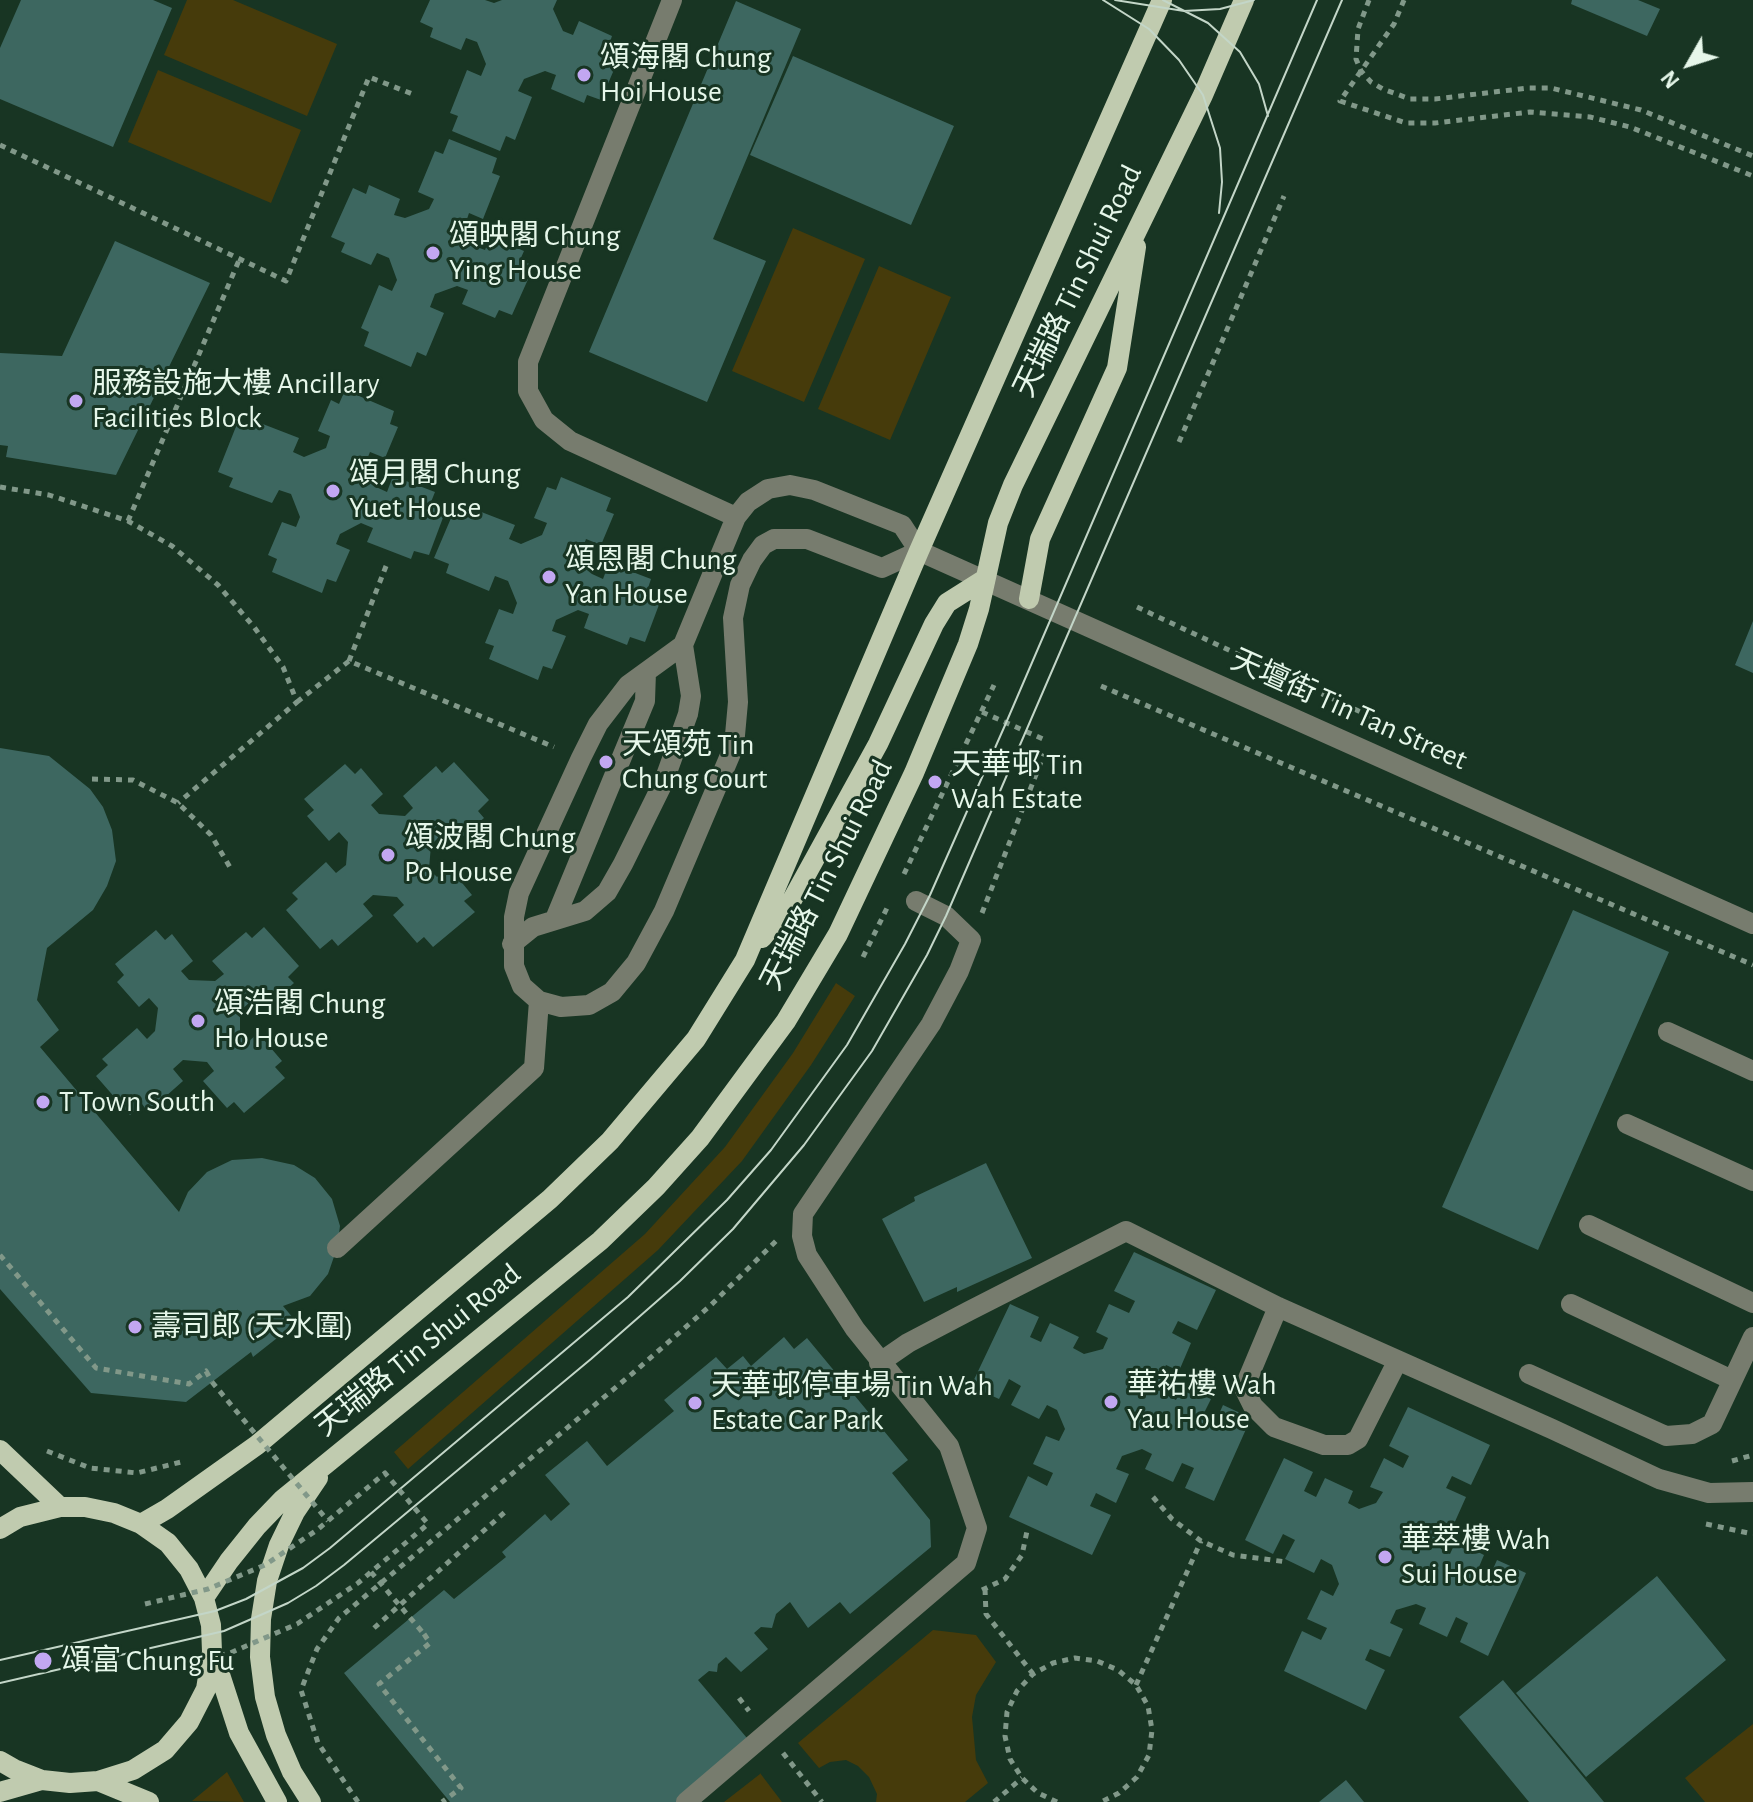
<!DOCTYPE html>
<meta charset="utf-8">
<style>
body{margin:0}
#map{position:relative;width:1753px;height:1802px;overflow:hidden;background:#183523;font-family:"Alegreya Sans",sans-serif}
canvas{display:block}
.north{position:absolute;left:1649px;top:24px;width:80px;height:80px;-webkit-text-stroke:6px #183523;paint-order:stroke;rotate:231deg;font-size:22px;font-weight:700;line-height:32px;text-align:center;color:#e6f7ea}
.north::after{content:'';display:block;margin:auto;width:28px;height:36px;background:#e6f7ea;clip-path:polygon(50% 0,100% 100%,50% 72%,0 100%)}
</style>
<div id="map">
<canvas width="1753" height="1802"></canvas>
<div class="north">N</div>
</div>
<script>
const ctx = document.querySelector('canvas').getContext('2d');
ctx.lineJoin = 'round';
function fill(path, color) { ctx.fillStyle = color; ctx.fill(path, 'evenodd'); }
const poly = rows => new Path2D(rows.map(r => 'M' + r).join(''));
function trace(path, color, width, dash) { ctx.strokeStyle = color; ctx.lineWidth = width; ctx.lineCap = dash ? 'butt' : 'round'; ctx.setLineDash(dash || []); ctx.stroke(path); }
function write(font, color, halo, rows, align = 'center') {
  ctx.font = font + ' "Alegreya Sans","Noto Sans SC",sans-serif'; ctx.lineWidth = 6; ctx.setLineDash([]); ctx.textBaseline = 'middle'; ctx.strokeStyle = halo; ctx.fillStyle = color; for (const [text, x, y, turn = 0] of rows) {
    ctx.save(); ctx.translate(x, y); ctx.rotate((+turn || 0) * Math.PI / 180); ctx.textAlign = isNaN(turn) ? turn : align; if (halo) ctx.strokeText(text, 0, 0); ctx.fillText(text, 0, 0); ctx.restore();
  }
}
fill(poly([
 [187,0,233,0,337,44,307,116,164,55],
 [158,70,301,130,271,203,128,142],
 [793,228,865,259,804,402,732,371],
 [879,266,951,297,890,440,818,409],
 [836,983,855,996,811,1065,742,1161,658,1250,408,1469,394,1452,645,1234,725,1147,793,1053],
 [933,1630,976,1635,996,1662,976,1695,972,1717,976,1760,988,1783,965,1802,876,1802,877,1794,869,1777,858,1766,846,1760,830,1762,819,1768,798,1743],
 [1753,1724,1753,1802,1705,1802,1685,1778],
 [227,1772,244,1802,192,1801],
 [760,1773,782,1802,724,1802,760,1774]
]), '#463b0b');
fill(poly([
 [21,0,153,0,172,8,113,147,0,99,0,48],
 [430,0,485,0,494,3,502,0,557,0,553,9,563,31,573,35,579,21,612,36,609,45,622,51,601,100,587,95,584,103,551,89,556,75,545,71,524,79,518,91,532,97,515,140,506,136,500,151,452,131,458,116,450,113,467,70,481,76,486,64,477,42,466,38,461,50,430,37,433,28,420,22],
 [1572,0,1638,0,1660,9,1647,36,1571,4],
 [736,1,801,29,713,239,766,261,707,402,589,352],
 [793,56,954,126,911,225,750,155],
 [449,139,497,158,492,173,500,176,483,219,469,213,465,225,474,246,485,250,490,237,524,251,520,260,534,266,512,315,499,310,495,318,462,304,468,290,457,286,435,294,430,307,444,313,426,356,417,352,411,367,364,346,369,332,361,328,379,285,392,291,397,280,389,258,377,253,371,265,341,252,345,243,331,237,353,188,366,194,369,185,400,199,394,215,405,218,429,209,434,199,418,192,435,151,443,154],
 [115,241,210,283,116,475,6,457,8,446,0,445,0,353,62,356],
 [345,390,394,411,390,424,398,427,385,458,370,452,365,464,376,487,387,492,393,476,435,492,431,502,447,507,429,555,414,551,411,559,367,542,373,528,361,523,340,534,336,544,350,550,336,582,327,579,322,593,272,572,277,559,268,555,282,522,296,527,300,517,291,494,279,490,272,503,229,487,233,478,218,472,237,424,252,429,255,421,299,438,293,452,304,457,326,448,330,436,318,431,331,400,339,404],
 [561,477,611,498,606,511,614,514,601,545,586,539,582,550,592,574,603,579,609,563,651,579,648,588,663,594,645,642,630,637,627,645,584,628,589,614,578,610,556,620,552,631,566,636,552,669,543,666,538,680,489,659,494,646,485,643,499,609,513,614,517,603,508,581,495,576,489,591,446,573,449,564,434,558,454,511,468,516,471,508,515,525,509,539,521,544,542,535,547,523,534,518,547,487,556,490],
 [1753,621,1753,673,1735,665],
 [0,748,49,756,90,789,103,807,112,830,116,861,107,886,93,910,47,948,37,1000,59,1030,40,1047,179,1212,188,1192,207,1172,232,1160,262,1158,294,1165,315,1178,332,1199,340,1226,337,1248,328,1274,310,1296,283,1306,294,1319,291,1327,253,1357,251,1352,186,1402,91,1393,0,1289],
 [454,762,489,800,478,811,484,818,449,848,439,837,431,845,429,869,437,877,449,867,472,895,464,901,475,912,433,947,424,937,417,943,393,915,404,905,397,897,373,895,363,904,373,916,338,946,332,939,320,949,286,910,298,899,292,893,326,862,336,873,346,865,348,842,339,832,329,841,307,816,314,810,304,799,345,764,355,774,361,768,383,794,371,805,379,814,405,816,413,808,403,796,436,766,442,773],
 [1573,910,1669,952,1538,1250,1442,1207],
 [264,927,299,966,288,977,294,983,259,1014,249,1003,240,1011,240,1035,247,1043,258,1033,282,1061,275,1067,285,1078,244,1113,234,1102,227,1108,203,1081,214,1071,207,1062,183,1060,173,1069,183,1081,148,1112,142,1104,130,1115,96,1076,108,1065,102,1059,137,1028,147,1039,155,1031,158,1008,149,998,139,1007,117,982,124,975,115,964,156,930,165,940,172,934,193,961,181,971,189,980,215,981,224,974,212,961,246,932,252,938],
 [986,1163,1032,1258,957,1292,957,1287,924,1302,882,1219,915,1201,914,1197],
 [1134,1252,1216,1290,1197,1330,1178,1321,1172,1333,1191,1343,1179,1371,1166,1365,1161,1375,1166,1395,1176,1400,1182,1387,1211,1399,1201,1419,1214,1425,1223,1405,1251,1418,1214,1501,1185,1488,1194,1468,1182,1463,1173,1482,1145,1469,1152,1454,1142,1449,1122,1456,1116,1469,1129,1474,1116,1503,1096,1493,1090,1506,1111,1515,1092,1555,1009,1517,1028,1476,1047,1486,1053,1473,1033,1464,1046,1436,1059,1441,1065,1429,1057,1410,1047,1405,1039,1419,1011,1405,1021,1386,1009,1379,999,1399,971,1386,1010,1304,1039,1317,1030,1337,1041,1342,1050,1323,1079,1337,1073,1348,1084,1354,1103,1349,1108,1338,1096,1332,1109,1304,1129,1313,1135,1301,1114,1291],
 [784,1337,794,1349,807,1338,908,1460,892,1473,930,1520,931,1547,850,1614,840,1602,808,1628,790,1602,776,1614,772,1628,761,1627,754,1633,768,1649,741,1672,726,1657,718,1664,717,1672,709,1671,698,1680,752,1744,680,1802,450,1802,344,1673,444,1590,454,1599,506,1557,502,1552,545,1514,551,1521,570,1504,545,1475,587,1441,607,1466,674,1411,664,1400,716,1357,727,1369,743,1356,751,1366],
 [1408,1407,1490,1445,1471,1485,1452,1476,1446,1488,1466,1497,1453,1526,1440,1520,1435,1531,1441,1549,1450,1554,1456,1541,1484,1555,1476,1574,1488,1580,1497,1560,1526,1573,1488,1656,1460,1642,1468,1623,1456,1617,1447,1637,1419,1624,1426,1608,1416,1604,1396,1610,1390,1623,1403,1629,1390,1657,1370,1649,1365,1660,1385,1670,1366,1710,1284,1671,1302,1631,1321,1640,1327,1628,1307,1619,1321,1590,1333,1596,1339,1584,1332,1565,1321,1559,1314,1573,1285,1559,1295,1540,1283,1534,1273,1554,1245,1540,1284,1458,1313,1472,1304,1491,1316,1497,1325,1478,1353,1491,1348,1503,1359,1509,1376,1503,1383,1492,1370,1487,1384,1458,1403,1468,1409,1456,1389,1446],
 [1657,1576,1726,1660,1586,1777,1516,1693],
 [1503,1680,1604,1802,1529,1802,1459,1717],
 [1346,1780,1364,1802,1319,1802]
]), '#3d6760');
trace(poly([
 [1369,0,1358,29,1356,59,1361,71,1371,82,1383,89,1410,99,1435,99,1528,88,1551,88,1641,110,1753,156],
 [1404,0,1394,24,1340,101,1406,123,1435,123,1530,112,1590,117,1630,127,1753,176],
 [0,145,286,281,369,77,415,95],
 [1179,442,1284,196],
 [0,487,49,495,128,521,172,546,218,585,254,627,283,667,297,702,178,803],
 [128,521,240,258],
 [1137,607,1397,729],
 [349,661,388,561],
 [1101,686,1753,965],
 [297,702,349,661,554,747],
 [982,712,1043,739],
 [92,779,133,780,178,803,211,835,231,869],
 [904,874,994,685],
 [982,913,1044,754],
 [863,957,887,908],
 [0,1255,96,1368,189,1384,206,1371,212,1382],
 [47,1451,90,1468,137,1473,181,1462],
 [1732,1461,1753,1455],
 [1153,1497,1172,1519,1201,1541,1233,1555,1287,1562],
 [1706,1524,1753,1534],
 [985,1589,986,1614,1033,1674],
 [982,1590,1005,1579,1022,1555,1027,1531],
 [374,1628,506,1511],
 [424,1634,430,1643,379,1684,461,1788,442,1802],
 [1136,1685,1201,1541],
 [739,1698,749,1711],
 [783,1753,822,1802],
 [358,1802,318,1743,301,1690,317,1649,339,1618,633,1373,711,1305,776,1241],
 [994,1802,1022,1778],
 [1057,1802,1038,1793,1022,1778,1010,1759,1005,1736,1007,1712,1017,1691,1033,1674,1053,1663,1075,1658,1097,1661,1118,1670,1136,1685,1148,1706,1152,1730,1149,1755,1137,1777,1119,1793,1101,1802]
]), '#819889', 5, [6, 6]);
trace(poly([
 [672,0,528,362,528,391,544,420,570,441,736,517],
 [790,485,814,490,902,525,919,551,882,568,807,539,774,539,763,545,752,560,740,585,733,618,738,702,734,746,664,911,636,963,612,992,589,1005,561,1007,539,1001,522,986,514,966,514,917,519,893,581,758,598,724,628,685,683,645,736,517,748,502,768,489,790,485],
 [919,551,1753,924],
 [555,919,645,701,646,672],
 [512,944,533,927,585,911,607,892,623,864,664,781,688,714,691,696,683,645],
 [1668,1032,1753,1071],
 [1627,1124,1753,1181],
 [1589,1225,1753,1303],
 [337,1248,534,1068,539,1001],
 [1571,1304,1732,1380],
 [1278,1307,1244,1388,1253,1406,1274,1427,1324,1445,1348,1445,1358,1439,1397,1362],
 [879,1363,908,1343,969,1311,1126,1231,1278,1307,1552,1429,1659,1479,1709,1493,1753,1492],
 [1529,1374,1666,1436,1692,1434,1712,1424,1753,1337],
 [686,1802,966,1563,977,1528,949,1446,855,1329,807,1255,802,1236,803,1214,931,1024,959,971,971,940,946,916,916,901]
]), '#777c6e', 20);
trace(poly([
 [1029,599,1040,539,1117,368,1136,247],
 [762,938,791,902,878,744,934,624,947,603,985,579],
 [0,1450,60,1507],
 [141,1524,167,1509,257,1445,550,1199,610,1141,696,1039,745,960,919,551,1162,0],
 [0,1529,20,1517,60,1507,85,1507,114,1513,141,1524,168,1543,189,1569,204,1598,211,1625,212,1652,206,1689,189,1722,165,1750,133,1770,98,1781,70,1783,42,1780,14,1769,0,1761],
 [204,1598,229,1561,257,1526,283,1499,600,1241,656,1187,700,1138,786,1021,838,934,914,773,968,644,979,609,998,523,1013,485,1203,95,1244,0],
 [215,1659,239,1733,277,1802],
 [98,1781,149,1802],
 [0,1792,42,1780],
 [311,1802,292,1772,276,1735,265,1697,260,1657,261,1619,267,1581,279,1545,295,1512,318,1478]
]), '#c0cbaf', 20);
trace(poly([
 [1103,0,1149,29,1179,60,1203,95,1220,148,1222,182,1219,213],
 [1115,0,1184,11,1220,9,1254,0],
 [1163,0,1208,23,1240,52,1259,84,1268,116],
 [0,1660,215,1611,246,1599,303,1568,330,1548,628,1297,727,1200,771,1150,847,1045,905,944,930,895,1006,723,1317,0],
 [0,1683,224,1631,288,1603,316,1586,344,1565,591,1359,680,1281,733,1229,804,1145,872,1051,927,955,946,916,1342,0]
]), '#c3d6c8', 2);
trace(poly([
 [212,1382,328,1521],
 [371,1572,424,1634],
 [145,1604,208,1589,265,1565,317,1530,385,1473,428,1524,358,1583,297,1624,230,1653,158,1670]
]), '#819889', 5, [6, 6]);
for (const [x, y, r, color] of [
 [584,75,8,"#c2a7f2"],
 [433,253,8,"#c2a7f2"],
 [76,401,8,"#c2a7f2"],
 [333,491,8,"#c2a7f2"],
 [549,577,8,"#c2a7f2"],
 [606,762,8,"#c2a7f2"],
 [935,782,8,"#c2a7f2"],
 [388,855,8,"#c2a7f2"],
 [198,1021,8,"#c2a7f2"],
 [43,1102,8,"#c2a7f2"],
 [135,1327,8,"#c2a7f2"],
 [1111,1402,8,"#c2a7f2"],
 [695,1403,8,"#c2a7f2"],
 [1385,1557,8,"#c2a7f2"],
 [43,1661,10,"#c2a7f2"]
]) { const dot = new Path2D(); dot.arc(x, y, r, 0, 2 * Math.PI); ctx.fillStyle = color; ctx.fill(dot); trace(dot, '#183523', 3); }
write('30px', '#e6f7ea', '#183523', [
 ["頌海閣 Chung",600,58],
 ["Hoi House",600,92],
 ["頌映閣 Chung",449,236],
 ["Ying House",449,270],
 ["服務設施大樓 Ancillary",92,384],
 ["Facilities Block",92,418],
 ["頌月閣 Chung",349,474],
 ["Yuet House",349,508],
 ["頌恩閣 Chung",565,560],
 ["Yan House",565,594],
 ["天頌苑 Tin",622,745],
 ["Chung Court",622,779],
 ["天華邨 Tin",951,765],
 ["Wah Estate",951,799],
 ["頌波閣 Chung",404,838],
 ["Po House",404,872],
 ["頌浩閣 Chung",214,1004],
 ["Ho House",214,1038],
 ["T Town South",59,1102],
 ["壽司郎 (天水圍)",151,1327],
 ["華祐樓 Wah",1127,1385],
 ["Yau House",1127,1419],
 ["天華邨停車場 Tin Wah",711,1386],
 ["Estate Car Park",711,1420],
 ["華萃樓 Wah",1401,1540],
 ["Sui House",1401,1574],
 ["頌富 Chung Fu",61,1661]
], 'left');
write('30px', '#e6f7ea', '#183523', [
 ["天瑞路 Tin Shui Road",1078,281,-64],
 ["天壇街 Tin Tan Street",1349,710,24],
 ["天瑞路 Tin Shui Road",827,875,-63],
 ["天瑞路 Tin Shui Road",418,1350,-39]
]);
</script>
